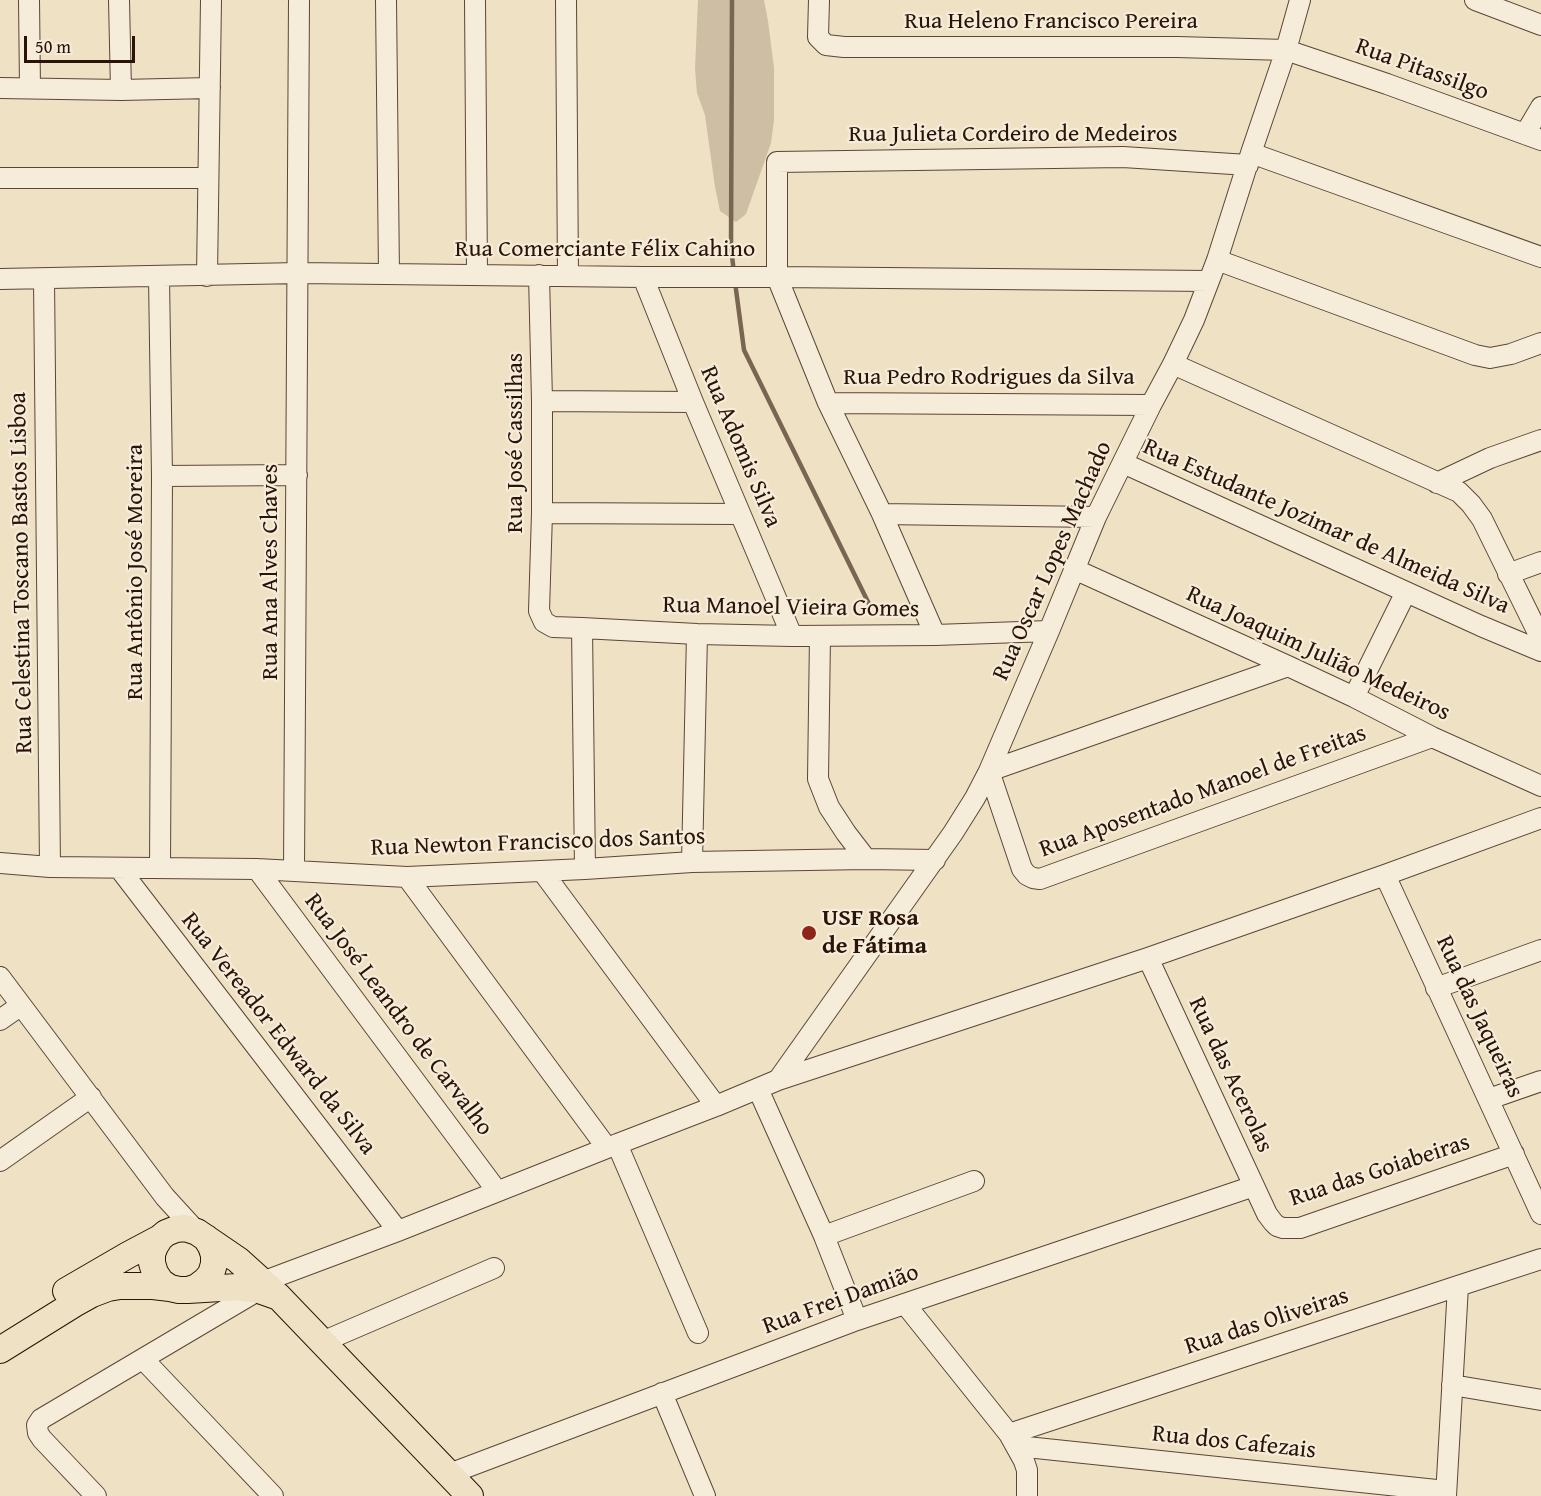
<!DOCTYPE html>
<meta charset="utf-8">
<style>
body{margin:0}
#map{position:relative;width:1541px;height:1496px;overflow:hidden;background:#efe1c4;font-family:"Gentium Book Plus",serif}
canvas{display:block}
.scale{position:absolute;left:24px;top:36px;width:111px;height:27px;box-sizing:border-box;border:3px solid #2b1307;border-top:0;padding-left:8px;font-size:18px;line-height:21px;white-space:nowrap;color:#2b1307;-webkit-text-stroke:4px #f5ecd9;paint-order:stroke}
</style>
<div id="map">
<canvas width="1541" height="1496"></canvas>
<div class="scale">50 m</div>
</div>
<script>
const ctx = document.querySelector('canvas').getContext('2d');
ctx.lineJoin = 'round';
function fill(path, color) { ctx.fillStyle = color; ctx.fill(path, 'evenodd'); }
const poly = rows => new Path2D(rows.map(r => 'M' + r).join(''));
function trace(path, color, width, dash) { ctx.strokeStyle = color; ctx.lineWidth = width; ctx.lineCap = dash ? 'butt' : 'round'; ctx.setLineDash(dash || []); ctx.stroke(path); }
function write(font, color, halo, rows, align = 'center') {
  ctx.font = font + ' "Gentium Book Plus",serif'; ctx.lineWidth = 4.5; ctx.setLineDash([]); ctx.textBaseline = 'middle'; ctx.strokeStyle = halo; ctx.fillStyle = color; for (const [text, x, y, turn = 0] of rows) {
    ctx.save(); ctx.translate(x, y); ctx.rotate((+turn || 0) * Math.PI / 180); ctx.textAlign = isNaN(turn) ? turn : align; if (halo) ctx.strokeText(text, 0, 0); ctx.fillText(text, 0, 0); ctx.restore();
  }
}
fill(poly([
 [698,0,764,0,768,21,774,68,774,120,771,143,746,214,736,222,720,211,715,187,705,115,697,93,695,69]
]), '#cebea4');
trace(poly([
 [732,0,731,247,734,273],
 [735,282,744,350,870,606]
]), '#786552', 4.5);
const minor = poly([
 [29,0,30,87],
 [119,0,121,90],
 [386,0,389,274],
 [475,0,477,275],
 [566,0,568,276],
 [819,0,818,37,826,45,844,47,1177,47,1286,50,1387,84,1541,140],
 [1475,0,1541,25],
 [0,88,121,90,210,88],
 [1525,134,1541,107],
 [1251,153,1541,257],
 [0,178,208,178],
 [1217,260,1475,355,1490,358,1511,354,1541,343],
 [539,275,542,401,542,513,539,611,544,622,553,627,582,628,697,634,792,636,935,635,1049,631],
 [207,276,211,0],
 [159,277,162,476,160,868],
 [643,277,693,402,792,636],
 [0,279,299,273,643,277,777,277,1209,281],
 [44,279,50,867],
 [1173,364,1459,492,1471,504,1482,519,1541,639],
 [542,401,693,402],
 [828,403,1151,405],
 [1123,463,1481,626,1541,651],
 [162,476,297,475],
 [1437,483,1490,458,1541,440],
 [542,513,739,514],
 [882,514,1096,517],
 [1074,569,1288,666,1354,697,1432,737,1541,786],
 [1508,574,1541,562],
 [582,628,585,869],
 [935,635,882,514,828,403,777,277,777,162,1123,157,1248,165],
 [820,636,818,779,829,807,846,833,866,859],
 [1288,666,989,771,1022,869,1027,875,1033,878,1040,879,1432,737],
 [1354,697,1406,592],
 [692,862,697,634],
 [0,863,50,867,257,869,407,877,585,869,692,862,866,859,935,860],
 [119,868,398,1231],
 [257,869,497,1191],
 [294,871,299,0],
 [542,871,716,1106],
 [1385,875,1541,1214],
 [407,877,607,1148],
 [1148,958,1267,1214,1273,1222,1277,1226,1283,1228,1300,1228,1514,1154],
 [0,977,165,1197,197,1232],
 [1436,988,1541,950],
 [0,1020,20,1006],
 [778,1080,1148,958,1385,875,1541,818],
 [758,1089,824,1236,857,1320],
 [1489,1099,1541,1081],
 [617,1144,698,1333],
 [0,1161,91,1097],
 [824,1236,974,1181],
 [262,1282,398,1231,607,1148,716,1106,778,1080,953,833,975,798,989,771,1049,631,1096,517,1151,405,1173,364,1194,320,1217,260,1251,153,1286,50,1300,0],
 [905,1304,1009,1434,1024,1461,1027,1470,1027,1496],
 [322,1342,494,1268],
 [143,1359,273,1496],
 [1452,1385,1541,1400],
 [662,1393,705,1496],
 [1009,1434,1458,1286,1541,1259],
 [1017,1446,1446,1491],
 [449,1474,857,1320,1254,1186],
 [96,1496,42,1439,38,1433,37,1425,41,1419,259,1290],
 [1446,1496,1458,1286]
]);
const major = poly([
 [206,1238,211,1246,214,1255,214,1264,211,1274,205,1281,197,1287,188,1290,179,1290,170,1288,161,1282,155,1273,152,1263,152,1254,155,1246,160,1238,166,1233,176,1229,185,1228,197,1232,238,1260,279,1297,470,1496],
 [188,1290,237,1287,259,1290,276,1296],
 [66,1291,128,1255,160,1238],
 [0,1350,74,1304,92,1294,108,1288,120,1286,153,1286,170,1288]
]);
trace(minor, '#5c4636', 22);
trace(major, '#2b1307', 28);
trace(minor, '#f5ecd9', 20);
trace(major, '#efe1c4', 26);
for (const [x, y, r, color] of [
 [809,933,8,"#8f2418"]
]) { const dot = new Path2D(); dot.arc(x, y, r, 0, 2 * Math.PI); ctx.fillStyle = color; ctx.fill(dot); trace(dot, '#f5ecd9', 2); }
write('24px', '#2b1307', '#f5ecd9', [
 ["Rua Heleno Francisco Pereira",1051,22],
 ["Rua Pitassilgo",1422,70,20],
 ["Rua Julieta Cordeiro de Medeiros",1013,135],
 ["Rua Comerciante Félix Cahino",605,250],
 ["Rua Pedro Rodrigues da Silva",989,378],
 ["Rua José Cassilhas",516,443,-90],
 ["Rua Adomis Silva",740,447,67],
 ["Rua Estudante Jozimar de Almeida Silva",1326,527,24],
 ["Rua Oscar Lopes Machado",1053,561,-66],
 ["Rua Antônio José Moreira",136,572,-90],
 ["Rua Ana Alves Chaves",271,572,-90],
 ["Rua Celestina Toscano Bastos Lisboa",22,573,-91],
 ["Rua Manoel Vieira Gomes",791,608,1],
 ["Rua Joaquim Julião Medeiros",1318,654,25],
 ["Rua Aposentado Manoel de Freitas",1203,792,-20],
 ["Rua Newton Francisco dos Santos",538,843,-2],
 ["Rua José Leandro de Carvalho",398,1015,53],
 ["Rua das Jaqueiras",1479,1017,65],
 ["Rua Vereador Edward da Silva",278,1034,52],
 ["Rua das Acerolas",1230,1075,65],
 ["Rua das Goiabeiras",1380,1171,-18],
 ["Rua Frei Damião",841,1300,-20],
 ["Rua das Oliveiras",1267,1322,-18],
 ["Rua dos Cafezais",1234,1443,6]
]);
write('bold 24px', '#2b1307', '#f5ecd9', [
 ["USF Rosa",822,919],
 ["de Fátima",822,947]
], 'left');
</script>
